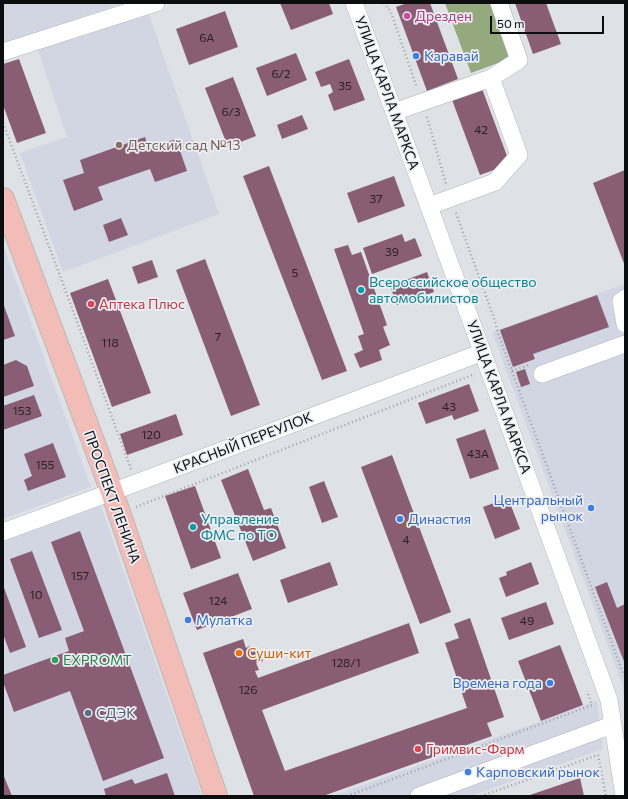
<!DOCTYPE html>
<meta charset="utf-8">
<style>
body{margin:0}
#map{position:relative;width:628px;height:799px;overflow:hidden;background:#dee1e5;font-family:Commissioner,sans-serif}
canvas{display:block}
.frame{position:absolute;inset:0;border:4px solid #0c0d0e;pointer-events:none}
.scale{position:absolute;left:490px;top:16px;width:114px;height:18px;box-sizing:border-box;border:2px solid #0c0d0e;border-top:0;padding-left:5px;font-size:12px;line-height:14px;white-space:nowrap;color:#0c0d0e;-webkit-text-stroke:3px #eceef3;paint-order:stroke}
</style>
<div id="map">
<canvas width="628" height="799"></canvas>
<div class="frame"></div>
<div class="scale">50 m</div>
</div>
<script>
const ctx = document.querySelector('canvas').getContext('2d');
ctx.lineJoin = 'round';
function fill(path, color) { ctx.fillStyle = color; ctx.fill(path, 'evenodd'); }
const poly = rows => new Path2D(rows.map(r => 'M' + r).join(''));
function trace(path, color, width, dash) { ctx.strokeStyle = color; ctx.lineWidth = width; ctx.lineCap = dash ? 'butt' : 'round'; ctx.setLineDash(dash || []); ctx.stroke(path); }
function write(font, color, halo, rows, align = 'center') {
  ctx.font = font + ' Commissioner,sans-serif'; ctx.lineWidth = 3.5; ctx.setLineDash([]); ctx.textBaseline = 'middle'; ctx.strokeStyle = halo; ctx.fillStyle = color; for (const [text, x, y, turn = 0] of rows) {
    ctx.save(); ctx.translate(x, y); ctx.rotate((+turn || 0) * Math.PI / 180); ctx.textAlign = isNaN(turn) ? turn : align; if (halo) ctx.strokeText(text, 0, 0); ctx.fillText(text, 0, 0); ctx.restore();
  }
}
fill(poly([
 [3,3,123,3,3,44],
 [149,15,219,214,63,272,20,153,67,137,38,50],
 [3,245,91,487,3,519],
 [625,284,625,708,622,684,492,332],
 [101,506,202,796,3,796,3,542],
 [597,701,603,749,470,796,332,796]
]), '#d1d6e2');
fill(poly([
 [445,3,494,3,514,57,471,73]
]), '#94a97e');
fill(poly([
 [280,3,329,3,333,14,291,30],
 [407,3,430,3,458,79,427,91,396,7],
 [515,3,546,3,561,44,533,54],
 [225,11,238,47,189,65,176,29],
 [296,53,307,80,267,96,256,68],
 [19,59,46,133,17,143,3,105,3,64],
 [349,59,365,100,334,111,328,95,333,92,330,84,321,87,315,72],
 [233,77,256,136,228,147,205,88],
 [481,86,510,164,480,175,451,97],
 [302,115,308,129,282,139,277,125],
 [145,137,149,149,176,139,187,171,155,182,150,169,98,187,103,200,74,211,63,180,84,173,80,160],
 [269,166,347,371,322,380,243,176],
 [625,170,625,266,593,183],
 [394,176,405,206,358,223,347,193],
 [121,218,128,235,109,242,103,225],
 [402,234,405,242,415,238,422,256,372,274,363,248],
 [348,245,352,255,361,252,387,325,383,327,390,345,379,350,382,360,360,368,354,354,363,350,358,336,364,334,334,249],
 [205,259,260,405,231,416,176,270],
 [152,260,158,277,138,284,132,267],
 [427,272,434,292,397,305,390,286],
 [108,279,151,393,112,407,70,293],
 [597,295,609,327,533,354,535,359,513,367,500,330],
 [3,303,15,336,3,340],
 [16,360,27,366,34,386,3,397,3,365],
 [525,369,530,384,521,387,516,372],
 [469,384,479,411,454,420,452,415,426,424,418,403],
 [34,395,42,416,3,430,3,406],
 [176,414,183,435,127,455,120,434],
 [485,429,499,469,470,479,456,439],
 [53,443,66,477,28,491,24,480,32,476,24,454],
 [392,455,451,612,420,624,361,467],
 [248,469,264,510,271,508,286,548,253,561,221,480],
 [324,481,338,517,322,523,309,487],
 [195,486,221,558,191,569,165,496],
 [508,498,520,529,495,539,483,507],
 [80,531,164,758,103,781,70,691,14,712,3,682,3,675,69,651,65,638,84,631,51,542],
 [32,551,62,630,39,638,10,559],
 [330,562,338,585,288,603,280,580],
 [531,562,539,584,506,597,499,578,507,575,506,572],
 [238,573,252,609,197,630,183,593],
 [607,582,617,608,625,604,625,664,595,587],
 [3,585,26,647,10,653,3,634],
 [546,602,554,624,509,640,501,618],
 [470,618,504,717,487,723,492,736,323,796,254,796,203,653,243,639,246,648,250,646,252,652,259,650,263,661,256,663,259,670,255,671,258,678,409,623,419,653,262,710,285,771,467,708,445,643,459,638,454,624],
 [560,645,583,705,541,721,518,661],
 [167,773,175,796,106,796,104,789,132,779,135,784],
 [3,774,12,796,3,796],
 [580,778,584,796,527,796]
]), '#895d73');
const minor = poly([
 [354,3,474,329,609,700,624,796],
 [3,52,156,3],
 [394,112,491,78,519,60,499,3],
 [429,206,495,182,519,155,491,78],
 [625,298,621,301,625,324],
 [542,374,625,344],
 [3,532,136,483,483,352],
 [419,796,612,725]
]);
const major = poly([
 [3,199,112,492,216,796]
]);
trace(minor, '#b1b3b7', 18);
trace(major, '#bbbbbc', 24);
trace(poly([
 [384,3,391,12,417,88],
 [427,117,446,184],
 [3,123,62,281,131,469],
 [456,213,495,321,498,333,624,676],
 [512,371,529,365],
 [136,507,475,374],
 [347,796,592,705,587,691],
 [481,796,598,755,606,796]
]), '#9ea0a4', 2.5, [1, 3]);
trace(minor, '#fff', 17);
trace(major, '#f2bcb7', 22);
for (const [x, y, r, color] of [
 [407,16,4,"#d1479c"],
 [416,56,4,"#3f7fe0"],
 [119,145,4,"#8d6e63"],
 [361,290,4,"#0f9aa8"],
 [91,304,4,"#e0444e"],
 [591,508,4,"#3f7fe0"],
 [400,519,4,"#3f7fe0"],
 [193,527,4,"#0f9aa8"],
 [188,620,4,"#3f7fe0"],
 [239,653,4,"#e8710a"],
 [55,660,4,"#2e9e5b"],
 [550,683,4,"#3f7fe0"],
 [88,713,4,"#5c6f8a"],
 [418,749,4,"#e0444e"],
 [468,772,4,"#3f7fe0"]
]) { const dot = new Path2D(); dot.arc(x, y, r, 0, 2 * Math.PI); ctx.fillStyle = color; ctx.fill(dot); trace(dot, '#eceef3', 1.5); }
write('12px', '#2b2127', null, [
 ["6А",207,38],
 ["6/2",281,74],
 ["35",345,86],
 ["6/3",231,112],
 ["42",481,130],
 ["37",376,199],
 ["39",392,252],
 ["5",295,273],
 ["7",218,337],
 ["118",110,343],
 ["43",449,407],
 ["153",22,411],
 ["120",151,435],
 ["43А",478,454],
 ["155",45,465],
 ["4",406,540],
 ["157",80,576],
 ["10",36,595],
 ["124",218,601],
 ["49",527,621],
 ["128/1",346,663],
 ["126",248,690]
]);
write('14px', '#b23c85', '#eceef3', [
 ["Дрезден",415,16]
], 'left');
write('14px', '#366cbe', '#eceef3', [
 ["Каравай",424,56],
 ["Центральный",583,500,"right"],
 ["рынок",583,516,"right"],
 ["Династия",408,519],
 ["Мулатка",196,620],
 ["Времена года",542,683,"right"],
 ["Карповский рынок",476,772]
], 'left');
write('14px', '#0c0d0e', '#eceef3', [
 ["УЛИЦА КАРЛА МАРКСА",387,93,70],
 ["УЛИЦА КАРЛА МАРКСА",499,397,70],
 ["КРАСНЫЙ ПЕРЕУЛОК",243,443,-21],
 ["ПРОСПЕКТ ЛЕНИНА",112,497,70]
]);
write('14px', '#785e54', '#eceef3', [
 ["Детский сад №13",127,145]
], 'left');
write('14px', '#0d838f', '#eceef3', [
 ["Всероссийское общество",369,282],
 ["автомобилистов",369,298],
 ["Управление",201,519],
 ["ФМС по ТО",201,535]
], 'left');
write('14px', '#be3a42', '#eceef3', [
 ["Аптека Плюс",99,304],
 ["Гримвис-Фарм",426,749]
], 'left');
write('14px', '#c56008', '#eceef3', [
 ["Суши-кит",247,653]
], 'left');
write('14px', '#27864d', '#eceef3', [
 ["EXPROMT",63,660]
], 'left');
write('14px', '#4e5e75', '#eceef3', [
 ["СДЭК",96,713]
], 'left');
</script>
